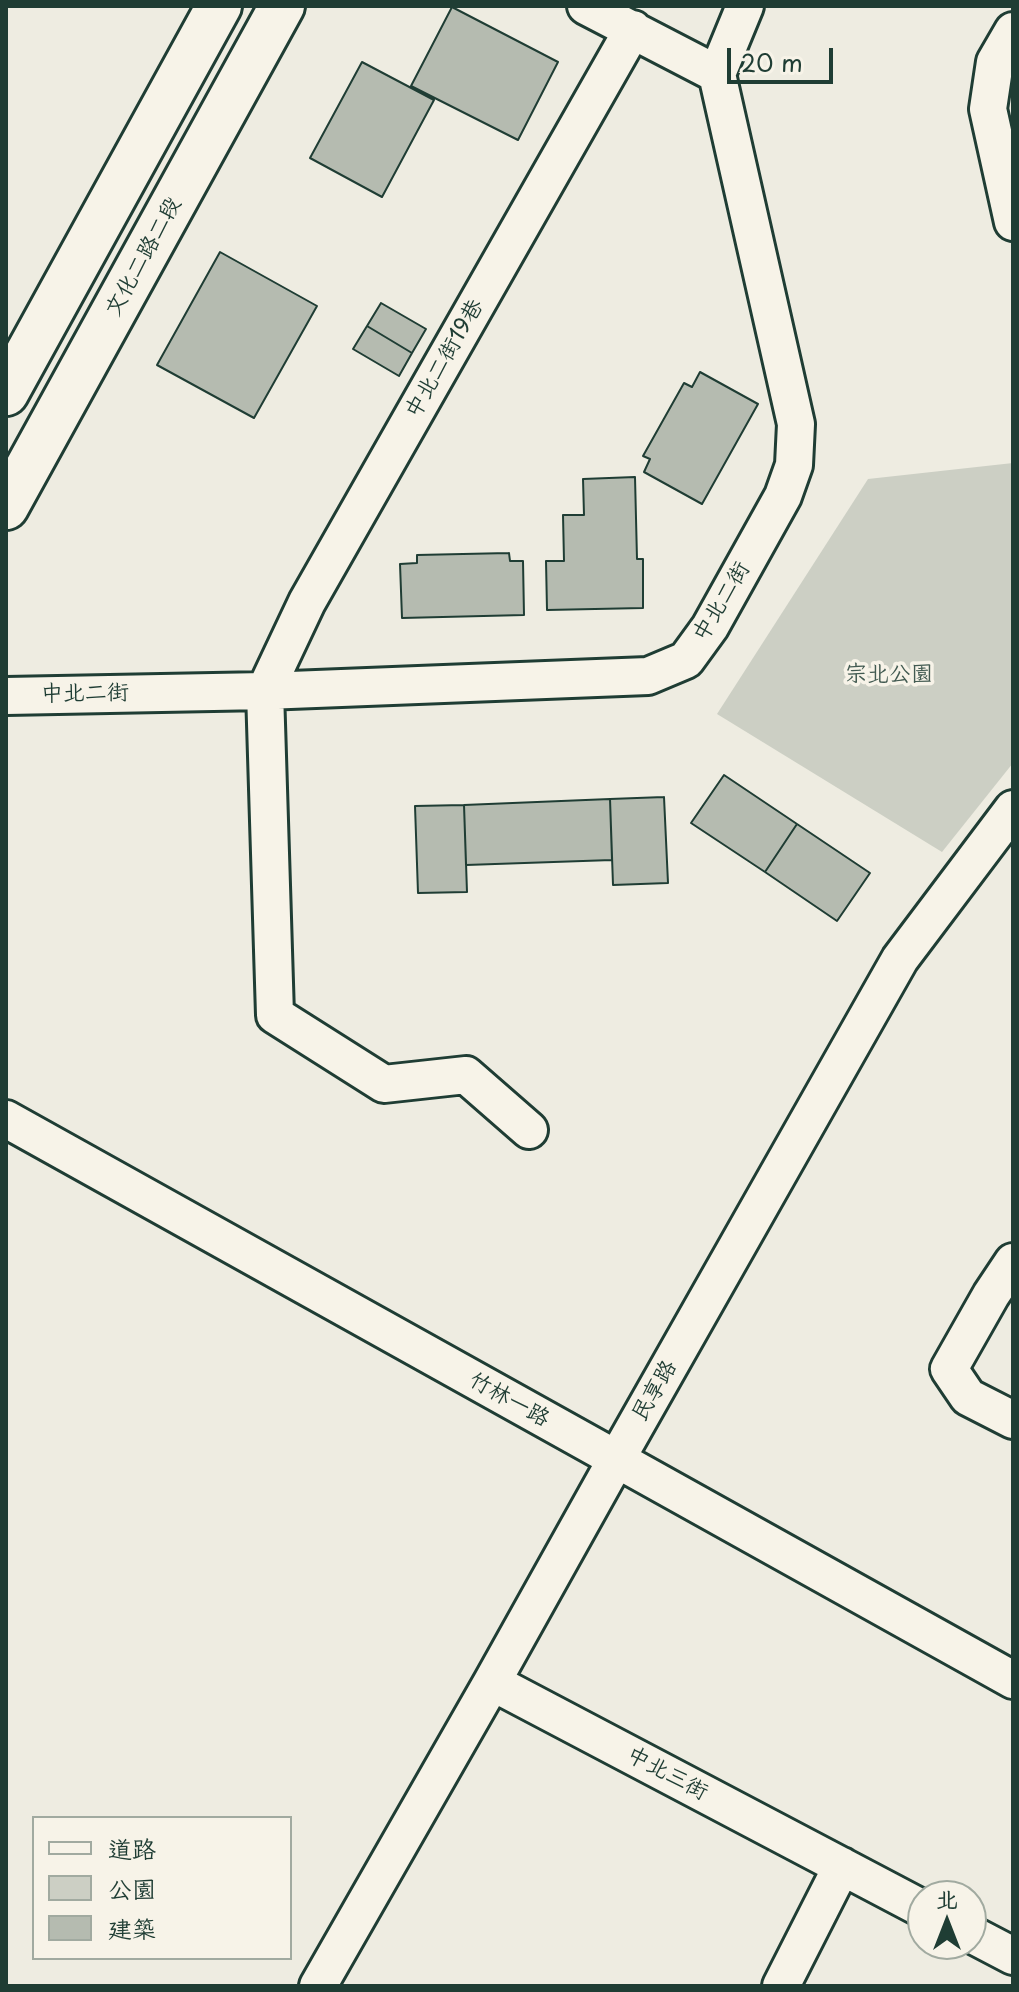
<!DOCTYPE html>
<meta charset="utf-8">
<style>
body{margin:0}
#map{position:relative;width:1019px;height:1992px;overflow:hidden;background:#eeece1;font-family:"Playpen Sans","LXGW WenKai TC",sans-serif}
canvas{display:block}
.frame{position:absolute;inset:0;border:8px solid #1f3d34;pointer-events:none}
.legend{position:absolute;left:32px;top:1816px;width:260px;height:144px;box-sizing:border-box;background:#f7f3e8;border:2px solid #a1aaa0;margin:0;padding:10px 14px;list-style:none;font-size:24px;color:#1f3d34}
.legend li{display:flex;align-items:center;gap:16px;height:40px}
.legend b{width:40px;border:2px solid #a1aaa0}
.north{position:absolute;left:907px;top:1880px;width:80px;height:80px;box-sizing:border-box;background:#f7f3e8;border:2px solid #a1aaa0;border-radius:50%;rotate:0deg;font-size:22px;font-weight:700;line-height:32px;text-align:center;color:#1f3d34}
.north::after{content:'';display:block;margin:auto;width:28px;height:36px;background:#1f3d34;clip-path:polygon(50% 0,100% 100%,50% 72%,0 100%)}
.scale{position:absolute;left:727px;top:48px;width:106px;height:36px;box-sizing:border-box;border:4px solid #1f3d34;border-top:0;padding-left:10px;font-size:24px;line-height:28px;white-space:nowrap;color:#1f3d34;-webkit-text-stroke:6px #f7f3e8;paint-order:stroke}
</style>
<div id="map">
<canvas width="1019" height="1992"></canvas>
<div class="frame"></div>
<ul class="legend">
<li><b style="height:10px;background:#f7f3e8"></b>道路</li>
<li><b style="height:22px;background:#cccfc4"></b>公園</li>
<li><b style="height:22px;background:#b5bbb0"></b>建築</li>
</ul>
<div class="north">北</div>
<div class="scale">20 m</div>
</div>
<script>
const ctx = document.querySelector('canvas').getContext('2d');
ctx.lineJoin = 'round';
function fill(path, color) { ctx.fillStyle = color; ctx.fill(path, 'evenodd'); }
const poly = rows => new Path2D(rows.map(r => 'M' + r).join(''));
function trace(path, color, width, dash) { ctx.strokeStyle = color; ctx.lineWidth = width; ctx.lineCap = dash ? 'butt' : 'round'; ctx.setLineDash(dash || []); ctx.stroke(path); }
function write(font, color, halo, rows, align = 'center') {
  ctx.font = font + ' "Playpen Sans","LXGW WenKai TC",sans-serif'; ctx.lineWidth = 7; ctx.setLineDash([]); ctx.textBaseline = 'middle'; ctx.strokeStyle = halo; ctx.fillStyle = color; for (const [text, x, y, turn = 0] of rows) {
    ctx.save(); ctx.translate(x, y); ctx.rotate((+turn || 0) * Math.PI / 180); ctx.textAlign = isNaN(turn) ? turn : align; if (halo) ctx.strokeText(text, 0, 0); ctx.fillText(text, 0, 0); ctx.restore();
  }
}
fill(poly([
 [1013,463,1013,763,942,852,717,714,868,479]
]), '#cccfc4');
const building = poly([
 [452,7,558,62,518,140,411,86,452,7],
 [362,62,434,100,382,197,310,158,362,62],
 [220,252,317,306,254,418,157,365,220,252],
 [381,303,426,329,412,353,367,326,381,303],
 [367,326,412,353,399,376,353,349,367,326],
 [700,372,758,404,702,504,644,472,650,459,643,456,684,383,692,387,700,372],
 [635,477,637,559,643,559,643,608,547,610,546,561,564,561,563,515,584,515,583,479,635,477],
 [509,553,510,561,523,561,524,615,402,618,400,564,417,563,417,555,509,553],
 [724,775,797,824,765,872,691,823,724,775],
 [664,797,668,883,613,885,610,799,664,797],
 [610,799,612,860,466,865,464,805,610,799],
 [464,805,467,892,418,893,415,806,464,805],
 [797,824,870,873,837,921,765,872,797,824]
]);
fill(building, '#b5bbb0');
trace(building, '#1f3d34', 2);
const minor = poly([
 [1013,31,995,62,988,109,1013,222],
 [717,74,745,6],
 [6,696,265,691,648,676,686,660,710,627,783,496,794,465,796,424,717,74,586,6],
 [6,1119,1013,1680],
 [529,1130,466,1075,384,1084,275,1015,265,691,307,602,633,29],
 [1013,1262,991,1295,949,1369,968,1397,1013,1420],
 [492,1682,923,1909],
 [971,1934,1013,1956],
 [318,1986,492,1682,616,1460,900,959,1013,809],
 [781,1986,842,1866]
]);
const tertiary = poly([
 [6,393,219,6],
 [6,507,282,6]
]);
trace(minor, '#1f3d34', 42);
trace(tertiary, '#1f3d34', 50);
trace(minor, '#f7f3e8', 36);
trace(tertiary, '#f7f3e8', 44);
write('22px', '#1f3d34', '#f7f3e8', [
 ["文化二路二段",144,257,-61],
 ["中北二街19巷",445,359,-60],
 ["中北二街",722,602,-59],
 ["中北二街",85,694,-1],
 ["民享路",655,1391,-60],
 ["竹林一路",509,1400,29],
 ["中北三街",667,1774,28]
]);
write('22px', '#425a51', '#f7f3e8', [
 ["宗北公園",889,675]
]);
</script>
